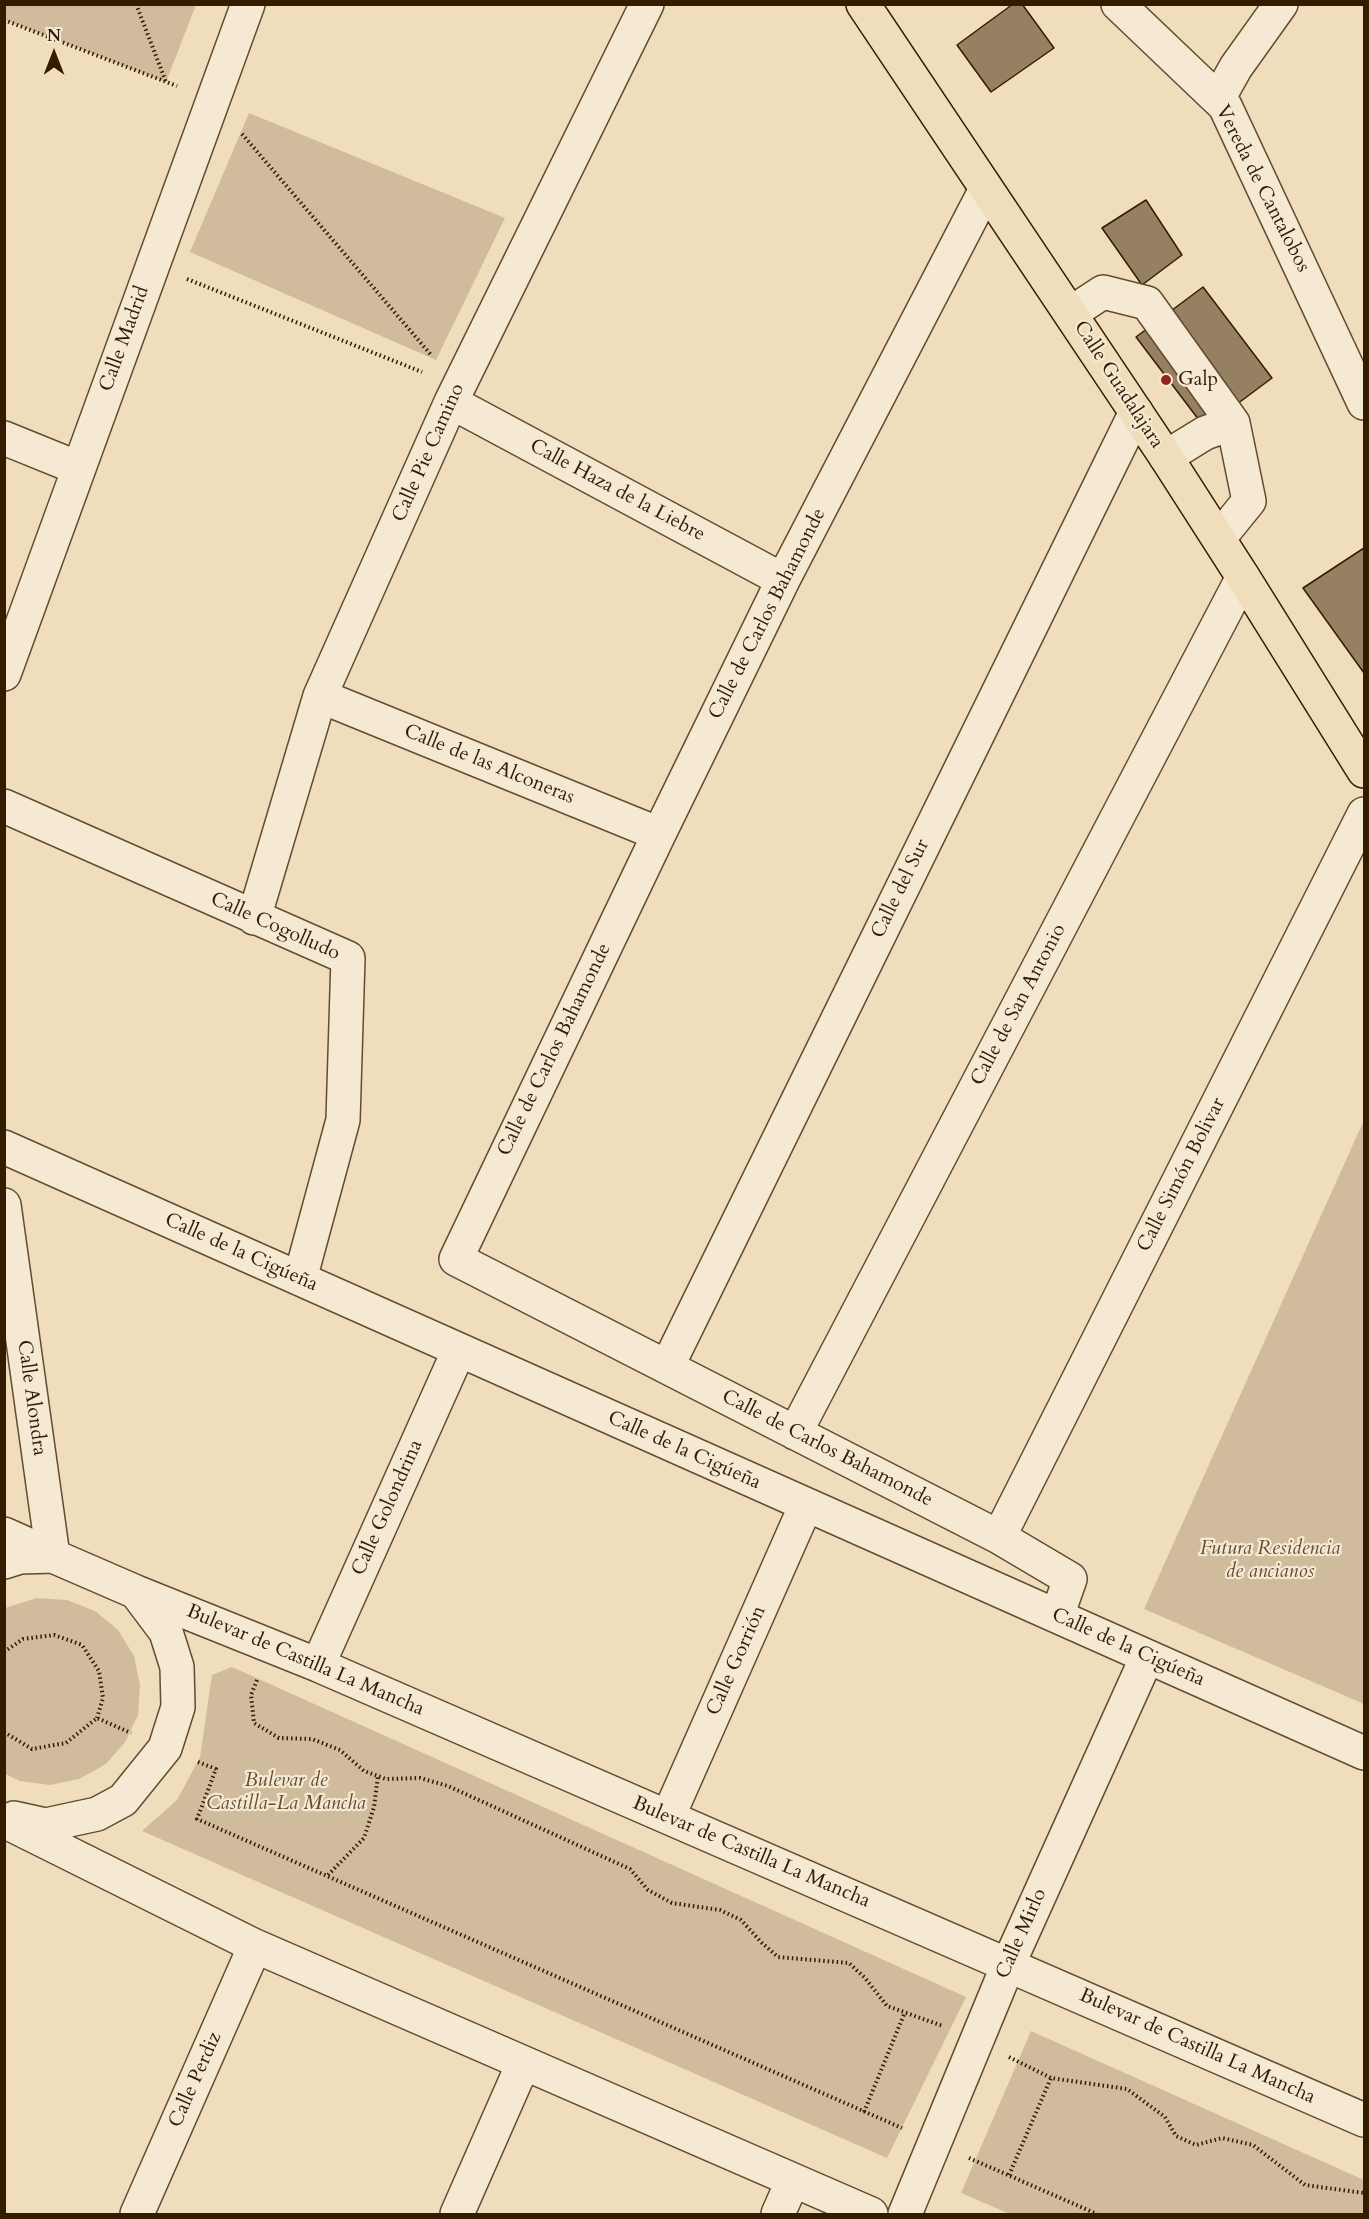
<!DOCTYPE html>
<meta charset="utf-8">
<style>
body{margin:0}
#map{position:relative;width:1369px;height:2219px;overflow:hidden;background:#f0ddbc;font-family:Cardo,serif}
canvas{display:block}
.frame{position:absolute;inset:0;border:6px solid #331c00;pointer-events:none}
.north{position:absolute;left:24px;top:24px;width:60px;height:60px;-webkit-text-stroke:4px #f5e9d3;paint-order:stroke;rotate:0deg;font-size:16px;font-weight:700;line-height:24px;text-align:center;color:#331c00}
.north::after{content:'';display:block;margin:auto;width:21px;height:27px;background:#331c00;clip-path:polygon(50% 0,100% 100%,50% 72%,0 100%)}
</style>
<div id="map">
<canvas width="1369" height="2219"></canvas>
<div class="frame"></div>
<div class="north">N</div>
</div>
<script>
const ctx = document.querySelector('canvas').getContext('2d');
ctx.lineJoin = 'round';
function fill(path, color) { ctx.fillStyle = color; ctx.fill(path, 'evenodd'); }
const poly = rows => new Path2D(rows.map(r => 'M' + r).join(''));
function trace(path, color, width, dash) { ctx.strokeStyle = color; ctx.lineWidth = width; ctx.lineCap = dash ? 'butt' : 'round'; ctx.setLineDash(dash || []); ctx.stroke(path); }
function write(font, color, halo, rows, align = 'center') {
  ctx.font = font + ' Cardo,serif'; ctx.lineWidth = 4.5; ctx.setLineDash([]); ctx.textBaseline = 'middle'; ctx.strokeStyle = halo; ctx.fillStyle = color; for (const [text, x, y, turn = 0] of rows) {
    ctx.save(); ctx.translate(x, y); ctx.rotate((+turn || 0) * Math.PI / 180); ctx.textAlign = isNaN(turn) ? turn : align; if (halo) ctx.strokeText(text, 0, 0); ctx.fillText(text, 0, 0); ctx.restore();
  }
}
fill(poly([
 [4,5,5,4,196,5,166,82,5,20],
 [249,113,505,218,436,360,190,252],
 [1364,1120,1364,1704,1144,1609],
 [37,1598,67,1600,95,1611,118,1630,134,1656,140,1685,138,1715,125,1742,106,1764,79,1779,50,1785,20,1781,5,1774,5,1608],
 [232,1667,966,1997,887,2158,142,1831,177,1800,200,1757,212,1675],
 [1031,2031,1364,2180,1364,2214,1010,2214,961,2193]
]), '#d0bc9c');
const building = poly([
 [1013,4,1022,4,1054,48,991,92,957,45,1013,4],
 [1146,200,1182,255,1142,285,1102,228,1146,200],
 [1203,287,1272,378,1205,428,1136,337,1203,287],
 [1364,548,1364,673,1303,588,1364,548]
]);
fill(building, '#958062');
trace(building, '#331c00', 1.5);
const minor = poly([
 [1118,4,1225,106,1364,403],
 [1218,99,1236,67,1281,4],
 [986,189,783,580,659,834,456,1259,999,1537,1070,1579,1057,1616],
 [1071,313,1103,292,1147,303,1233,423,1249,501,1219,538],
 [451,402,783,580],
 [4,438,78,468],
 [1166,457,1205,433,1233,423],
 [4,674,248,4],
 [320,696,659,834],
 [4,806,348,958,343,1120,300,1279],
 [254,918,320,696,451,402,647,4],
 [4,1147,1364,1753],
 [4,1205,53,1556],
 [667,1367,1136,412],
 [795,1433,1243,577],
 [4,1534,51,1555],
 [999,1537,1364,814],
 [4,1562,20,1557,53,1556,136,1592,166,1632,177,1667,178,1707,165,1748,123,1800,97,1814,46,1825,14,1818],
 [136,1592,318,1665,1364,2120],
 [318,1665,459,1350],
 [668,1817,806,1505],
 [4,1821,255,1946,871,2214],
 [137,2214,255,1946],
 [457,2214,523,2064],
 [778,2214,793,2180],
 [905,2214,1008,1965,1147,1657]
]);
const major = poly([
 [863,4,1166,457,1243,577,1364,771]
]);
trace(minor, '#624c2f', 36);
trace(major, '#331c00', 36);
trace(poly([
 [136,4,166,82],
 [4,20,177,86],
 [242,134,432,356],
 [187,279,422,372],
 [4,1652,23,1639,54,1635,82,1645,99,1671,103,1698,97,1718],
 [257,1680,251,1695,254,1723,279,1738,312,1739,340,1750,364,1771,386,1779,420,1778,448,1786,630,1869,648,1890,672,1903,720,1910,741,1920,762,1943,778,1957,849,1963,865,1978,887,2006,943,2026],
 [4,1732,32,1749,66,1743,97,1718,131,1733],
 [198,1762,216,1769,197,1819,902,2128],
 [328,1875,364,1838,374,1807,378,1776],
 [1009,2057,1051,2078,1127,2089,1165,2117,1176,2136,1196,2145,1222,2138,1253,2145,1305,2185,1364,2193],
 [864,2112,905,2012],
 [969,2158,1097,2214],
 [1009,2175,1051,2078]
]), '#331c00', 4, [1.5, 3]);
trace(minor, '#f5e9d3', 33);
trace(major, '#f0ddbc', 33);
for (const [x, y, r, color] of [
 [1166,380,6,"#8f2418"]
]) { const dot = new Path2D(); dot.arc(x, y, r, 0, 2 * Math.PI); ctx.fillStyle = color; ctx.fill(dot); trace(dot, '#f5e9d3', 2); }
write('20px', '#331c00', '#f5e9d3', [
 ["Vereda de Cantalobos",1262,189,63],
 ["Calle Madrid",125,339,-70],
 ["Calle Guadalajara",1118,385,57],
 ["Calle Pie Camino",429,453,-66],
 ["Calle Haza de la Liebre",617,491,28],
 ["Calle de Carlos Bahamonde",768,614,-63],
 ["Calle de las Alconeras",489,765,22],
 ["Calle del Sur",901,889,-64],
 ["Calle Cogolludo",275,927,24],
 ["Calle de San Antonio",1019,1005,-62],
 ["Calle de Carlos Bahamonde",555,1050,-64],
 ["Calle Simón Bolivar",1182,1175,-63],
 ["Calle de la Cigúeña",241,1253,24],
 ["Calle Alondra",31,1398,82],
 ["Calle de Carlos Bahamonde",827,1449,27],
 ["Calle de la Cigúeña",684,1451,24],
 ["Calle Golondrina",388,1508,-66],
 ["Calle de la Cigúeña",1128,1648,24],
 ["Bulevar de Castilla La Mancha",305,1661,23],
 ["Calle Gorrión",737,1661,-66],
 ["Bulevar de Castilla La Mancha",751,1853,23],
 ["Calle Mirlo",1022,1934,-66],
 ["Bulevar de Castilla La Mancha",1197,2047,24],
 ["Calle Perdiz",196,2080,-66]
]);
write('20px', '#331c00', '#f5e9d3', [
 ["Galp",1178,380]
], 'left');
write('italic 20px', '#624c2f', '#f5e9d3', [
 ["Futura Residencia",1270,1549],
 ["de ancianos",1270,1572],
 ["Bulevar de",286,1781],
 ["Castilla-La Mancha",286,1804]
]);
</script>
